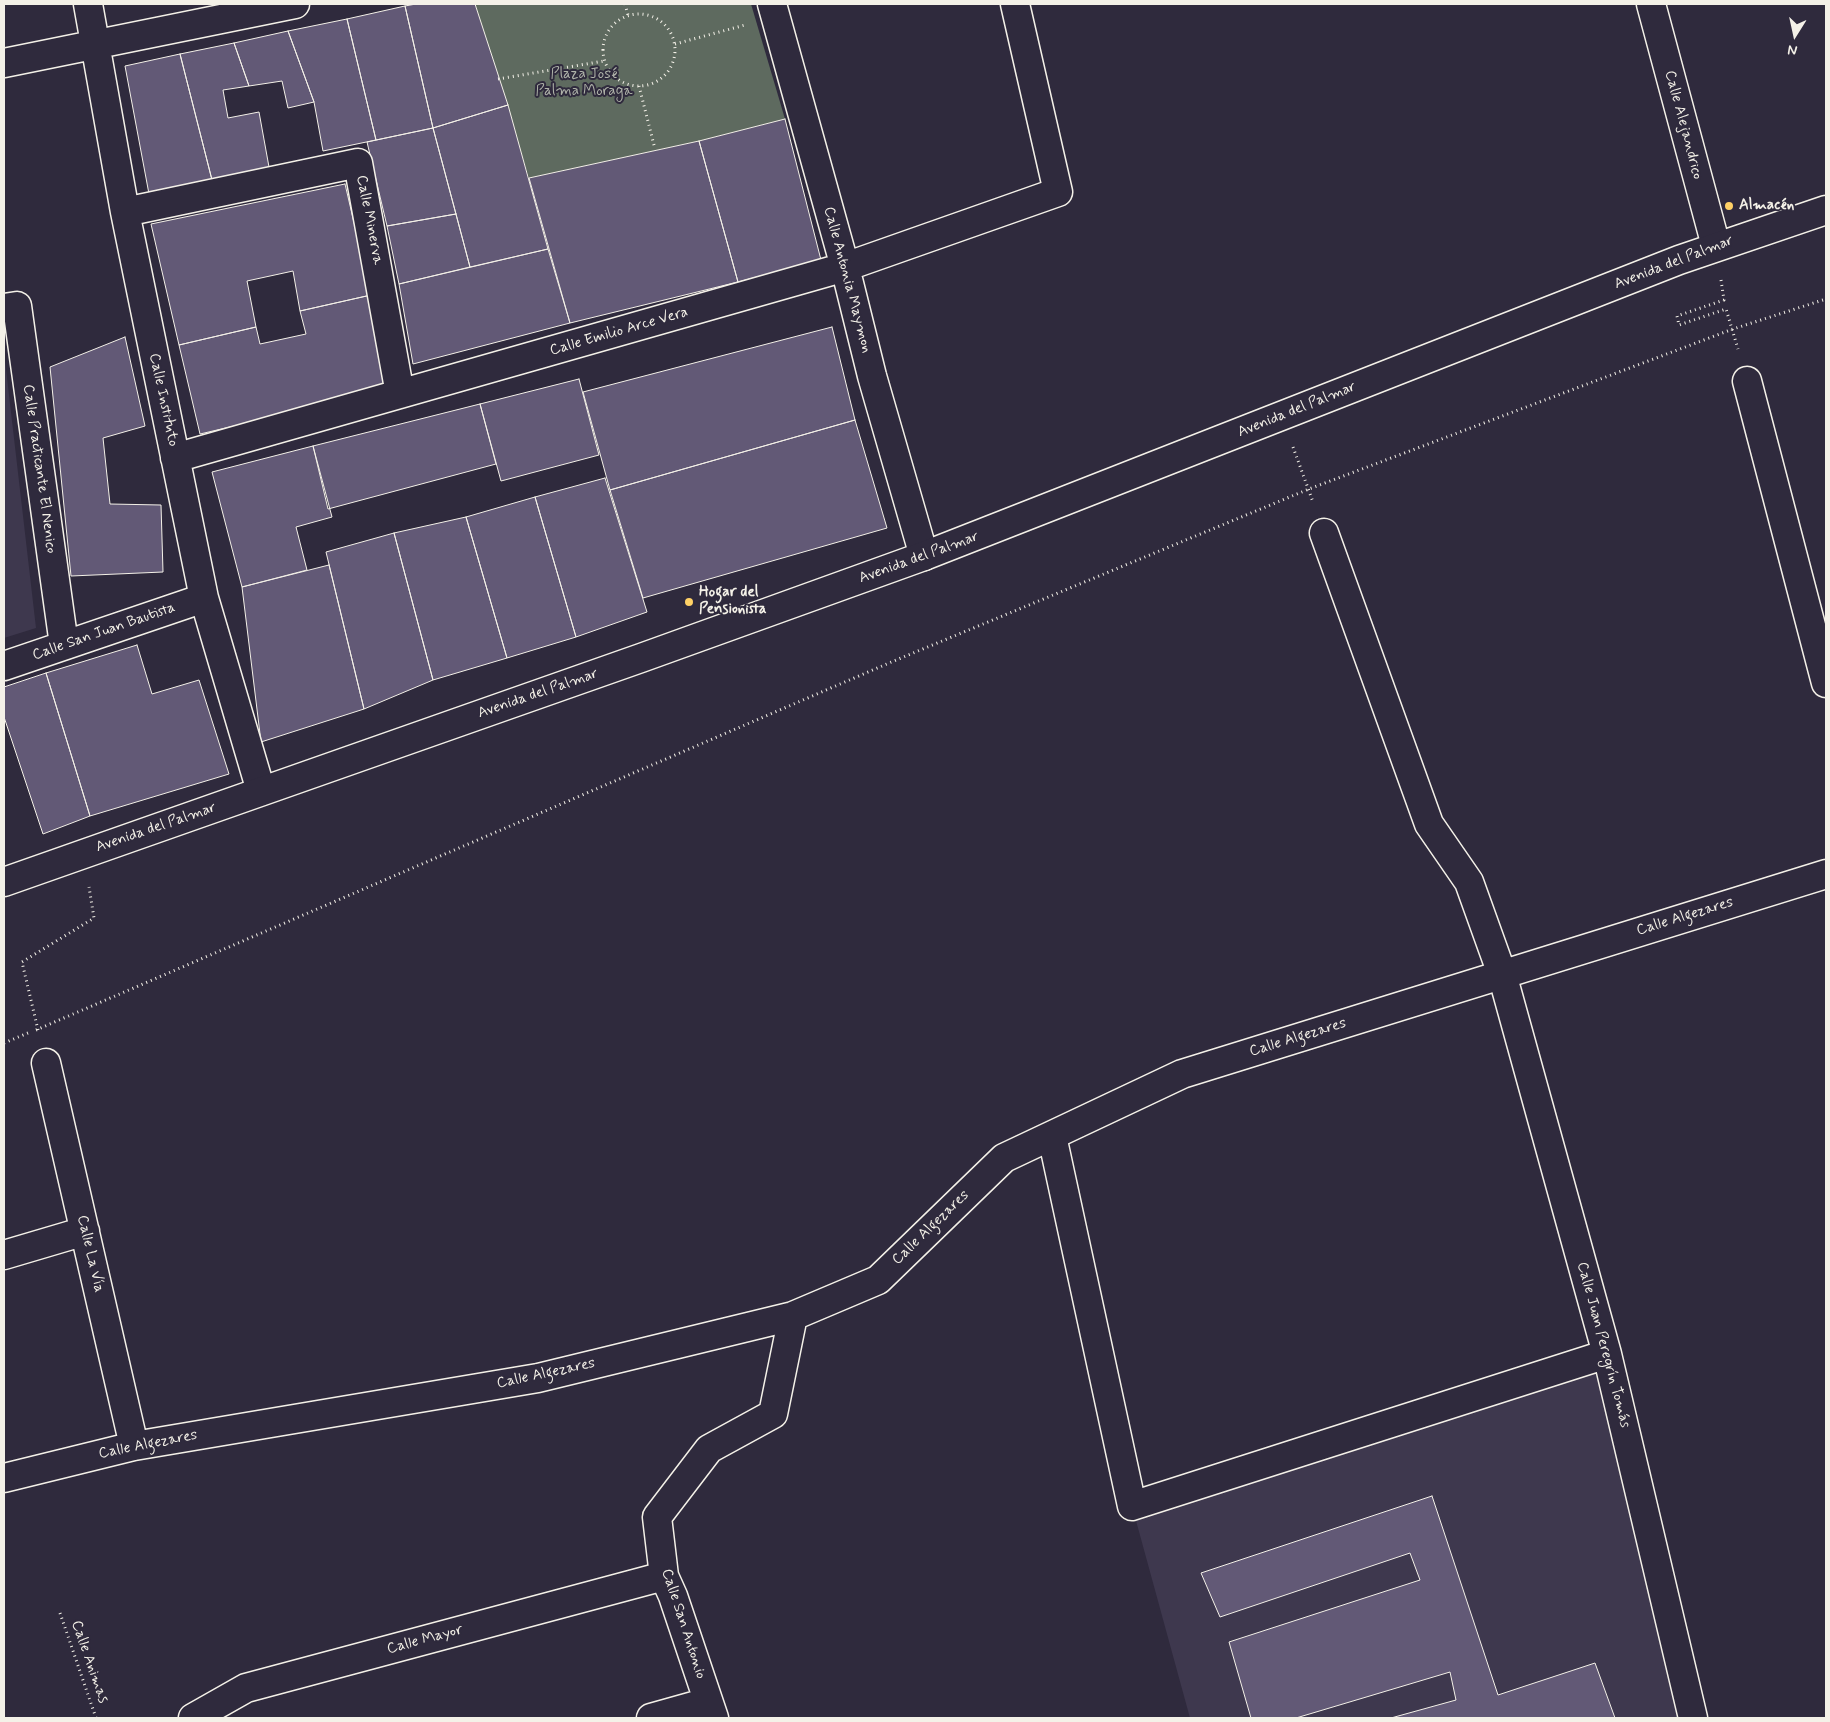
<!DOCTYPE html>
<meta charset="utf-8">
<style>
body{margin:0}
#map{position:relative;width:1830px;height:1722px;overflow:hidden;background:#2f2a3d;font-family:Mynerve,sans-serif}
canvas{display:block}
.frame{position:absolute;inset:0;border:5px solid #f4f1e8;pointer-events:none}
.north{position:absolute;left:1770px;top:10px;width:50px;height:50px;-webkit-text-stroke:4px #2f2a3d;paint-order:stroke;rotate:190deg;font-size:14px;font-weight:700;line-height:20px;text-align:center;color:#f4f1e8}
.north::after{content:'';display:block;margin:auto;width:18px;height:22px;background:#f4f1e8;clip-path:polygon(50% 0,100% 100%,50% 72%,0 100%)}
</style>
<div id="map">
<canvas width="1830" height="1722"></canvas>
<div class="frame"></div>
<div class="north">N</div>
</div>
<script>
const ctx = document.querySelector('canvas').getContext('2d');
ctx.lineJoin = 'round';
function fill(path, color) { ctx.fillStyle = color; ctx.fill(path, 'evenodd'); }
const poly = rows => new Path2D(rows.map(r => 'M' + r).join(''));
function trace(path, color, width, dash) { ctx.strokeStyle = color; ctx.lineWidth = width; ctx.lineCap = dash ? 'butt' : 'round'; ctx.setLineDash(dash || []); ctx.stroke(path); }
function write(font, color, halo, rows, align = 'center') {
  ctx.font = font + ' Mynerve,sans-serif'; ctx.lineWidth = 4; ctx.setLineDash([]); ctx.textBaseline = 'middle'; ctx.strokeStyle = halo; ctx.fillStyle = color; for (const [text, x, y, turn = 0] of rows) {
    ctx.save(); ctx.translate(x, y); ctx.rotate((+turn || 0) * Math.PI / 180); ctx.textAlign = isNaN(turn) ? turn : align; if (halo) ctx.strokeText(text, 0, 0); ctx.fillText(text, 0, 0); ctx.restore();
  }
}
fill(poly([
 [4,352,36,628,4,638],
 [1607,1354,1690,1718,1190,1718,1132,1506]
]), '#3e384e');
fill(poly([
 [475,4,751,4,785,119,699,141,529,178]
]), '#5e6a5f');
const building = poly([
 [416,4,475,4,508,105,433,128,405,6,416,4],
 [405,6,433,128,376,140,347,19,405,6],
 [347,19,376,140,323,151,314,102,288,31,347,19],
 [288,31,314,102,288,108,282,81,249,86,234,43,288,31],
 [234,43,249,86,223,90,228,118,259,112,269,167,212,180,180,54,234,43],
 [180,54,212,180,149,194,125,66,180,54],
 [508,105,548,249,470,267,433,128,508,105],
 [785,119,821,260,738,282,699,141,785,119],
 [433,128,456,214,387,226,367,142,433,128],
 [699,141,738,282,570,323,529,178,699,141],
 [345,184,371,295,300,311,293,271,247,281,256,327,179,345,151,224,345,184],
 [456,214,470,267,399,284,387,226,456,214],
 [548,249,570,323,413,364,399,284,548,249],
 [371,295,393,389,200,434,179,345,256,327,260,344,306,334,300,311,371,295],
 [832,327,855,420,610,490,583,392,832,327],
 [125,337,145,426,103,438,110,504,161,505,163,572,71,576,50,367,125,337],
 [579,379,599,455,501,481,480,404,579,379],
 [480,404,496,464,328,509,313,446,480,404],
 [855,420,887,528,643,598,610,490,855,420],
 [313,446,332,517,296,527,307,570,242,587,212,472,313,446],
 [605,478,647,612,576,637,535,497,605,478],
 [535,497,576,637,507,658,466,517,535,497],
 [466,517,507,658,433,680,394,533,466,517],
 [394,533,433,680,364,709,326,552,394,533],
 [329,565,364,709,261,742,242,587,329,565],
 [137,645,152,694,199,680,229,774,90,816,46,673,137,645],
 [46,673,90,816,43,834,4,717,4,687,46,673],
 [1432,1496,1498,1695,1595,1663,1615,1718,1391,1718,1456,1700,1450,1672,1296,1718,1251,1718,1229,1642,1420,1580,1410,1553,1220,1617,1201,1573,1432,1496]
]);
fill(building, '#625976');
trace(building, '#f4f1e8', 1);
const street = poly([
 [88,4,125,212,204,598,261,791],
 [772,4,845,267,872,376,924,556],
 [1651,4,1716,246],
 [4,63,295,4],
 [125,212,358,163,400,394],
 [4,308,17,306,64,645],
 [1747,381,1826,683],
 [175,458,845,267,1058,192,1015,4],
 [1324,533,1429,824,1469,882,1502,974,1607,1354,1693,1718],
 [4,666,204,598],
 [46,1063,134,1446],
 [1052,1136,1132,1506,1607,1354],
 [4,1255,85,1231],
 [4,1478,134,1446,538,1378,793,1316,878,1280,1004,1158,1182,1074,1826,874],
 [193,1718,246,1688,664,1576],
 [651,1718,708,1702],
 [714,1718,673,1596,664,1576,657,1517,709,1449,773,1414,793,1316]
]);
const secondary = poly([
 [4,882,641,658,924,556,1679,260,1826,210]
]);
trace(street, '#f4f1e8', 31);
trace(secondary, '#f4f1e8', 31);
trace(poly([
 [625,4,628,15],
 '603 50a36 36 0 1 1 72 0a36 36 0 1 1-72 0Z',
 [675,44,745,25],
 [498,79,604,61],
 [639,86,655,149],
 [1721,280,1724,300,1677,316,1679,325,1726,309,1738,349],
 [1293,447,1313,502],
 [36,1030,889,663,1309,489,1733,329,1826,299],
 [38,1030,22,962,94,918,89,887],
 [4,1043,28,1033],
 [60,1613,96,1718]
]), '#f4f1e8', 3, [1, 4]);
trace(street, '#2f2a3d', 28);
trace(secondary, '#2f2a3d', 28);
for (const [x, y, r, color] of [
 [1729,206,5,"#ffd166"],
 [689,602,5,"#ffd166"]
]) { const dot = new Path2D(); dot.arc(x, y, r, 0, 2 * Math.PI); ctx.fillStyle = color; ctx.fill(dot); trace(dot, '#2f2a3d', 2); }
write('15px', '#b0b4aa', '#2f2a3d', [
 ["Plaza José",584,75],
 ["Palma Moraga",584,92]
]);
write('15px', '#f4f1e8', '#2f2a3d', [
 ["Calle Alejandrico",1683,125,75],
 ["Calle Minerva",369,220,79],
 ["Avenida del Palmar",1674,263,-21],
 ["Calle Antonia Maymon",847,280,75],
 ["Calle Emilio Arce Vera",619,332,-16],
 ["Calle Instituto",163,400,78],
 ["Avenida del Palmar",1297,410,-22],
 ["Calle Practicante El Nenico",39,469,82],
 ["Avenida del Palmar",919,558,-20],
 ["Calle San Juan Bautista",104,632,-19],
 ["Avenida del Palmar",538,694,-19],
 ["Avenida del Palmar",156,828,-19],
 ["Calle Algezares",1685,917,-17],
 ["Calle Algezares",1298,1038,-17],
 ["Calle Algezares",931,1228,-44],
 ["Calle La Vía",90,1254,77],
 ["Calle Juan Peregrín Tomás",1603,1345,75],
 ["Calle Algezares",546,1374,-12],
 ["Calle Algezares",148,1445,-11],
 ["Calle San Antonio",683,1624,72],
 ["Calle Mayor",425,1640,-15],
 ["Calle Animas",89,1662,71]
]);
write('bold 15px', '#f4f1e8', '#2f2a3d', [
 ["Almacén",1739,206],
 ["Hogar del",699,593],
 ["Pensionista",699,610]
], 'left');
</script>
